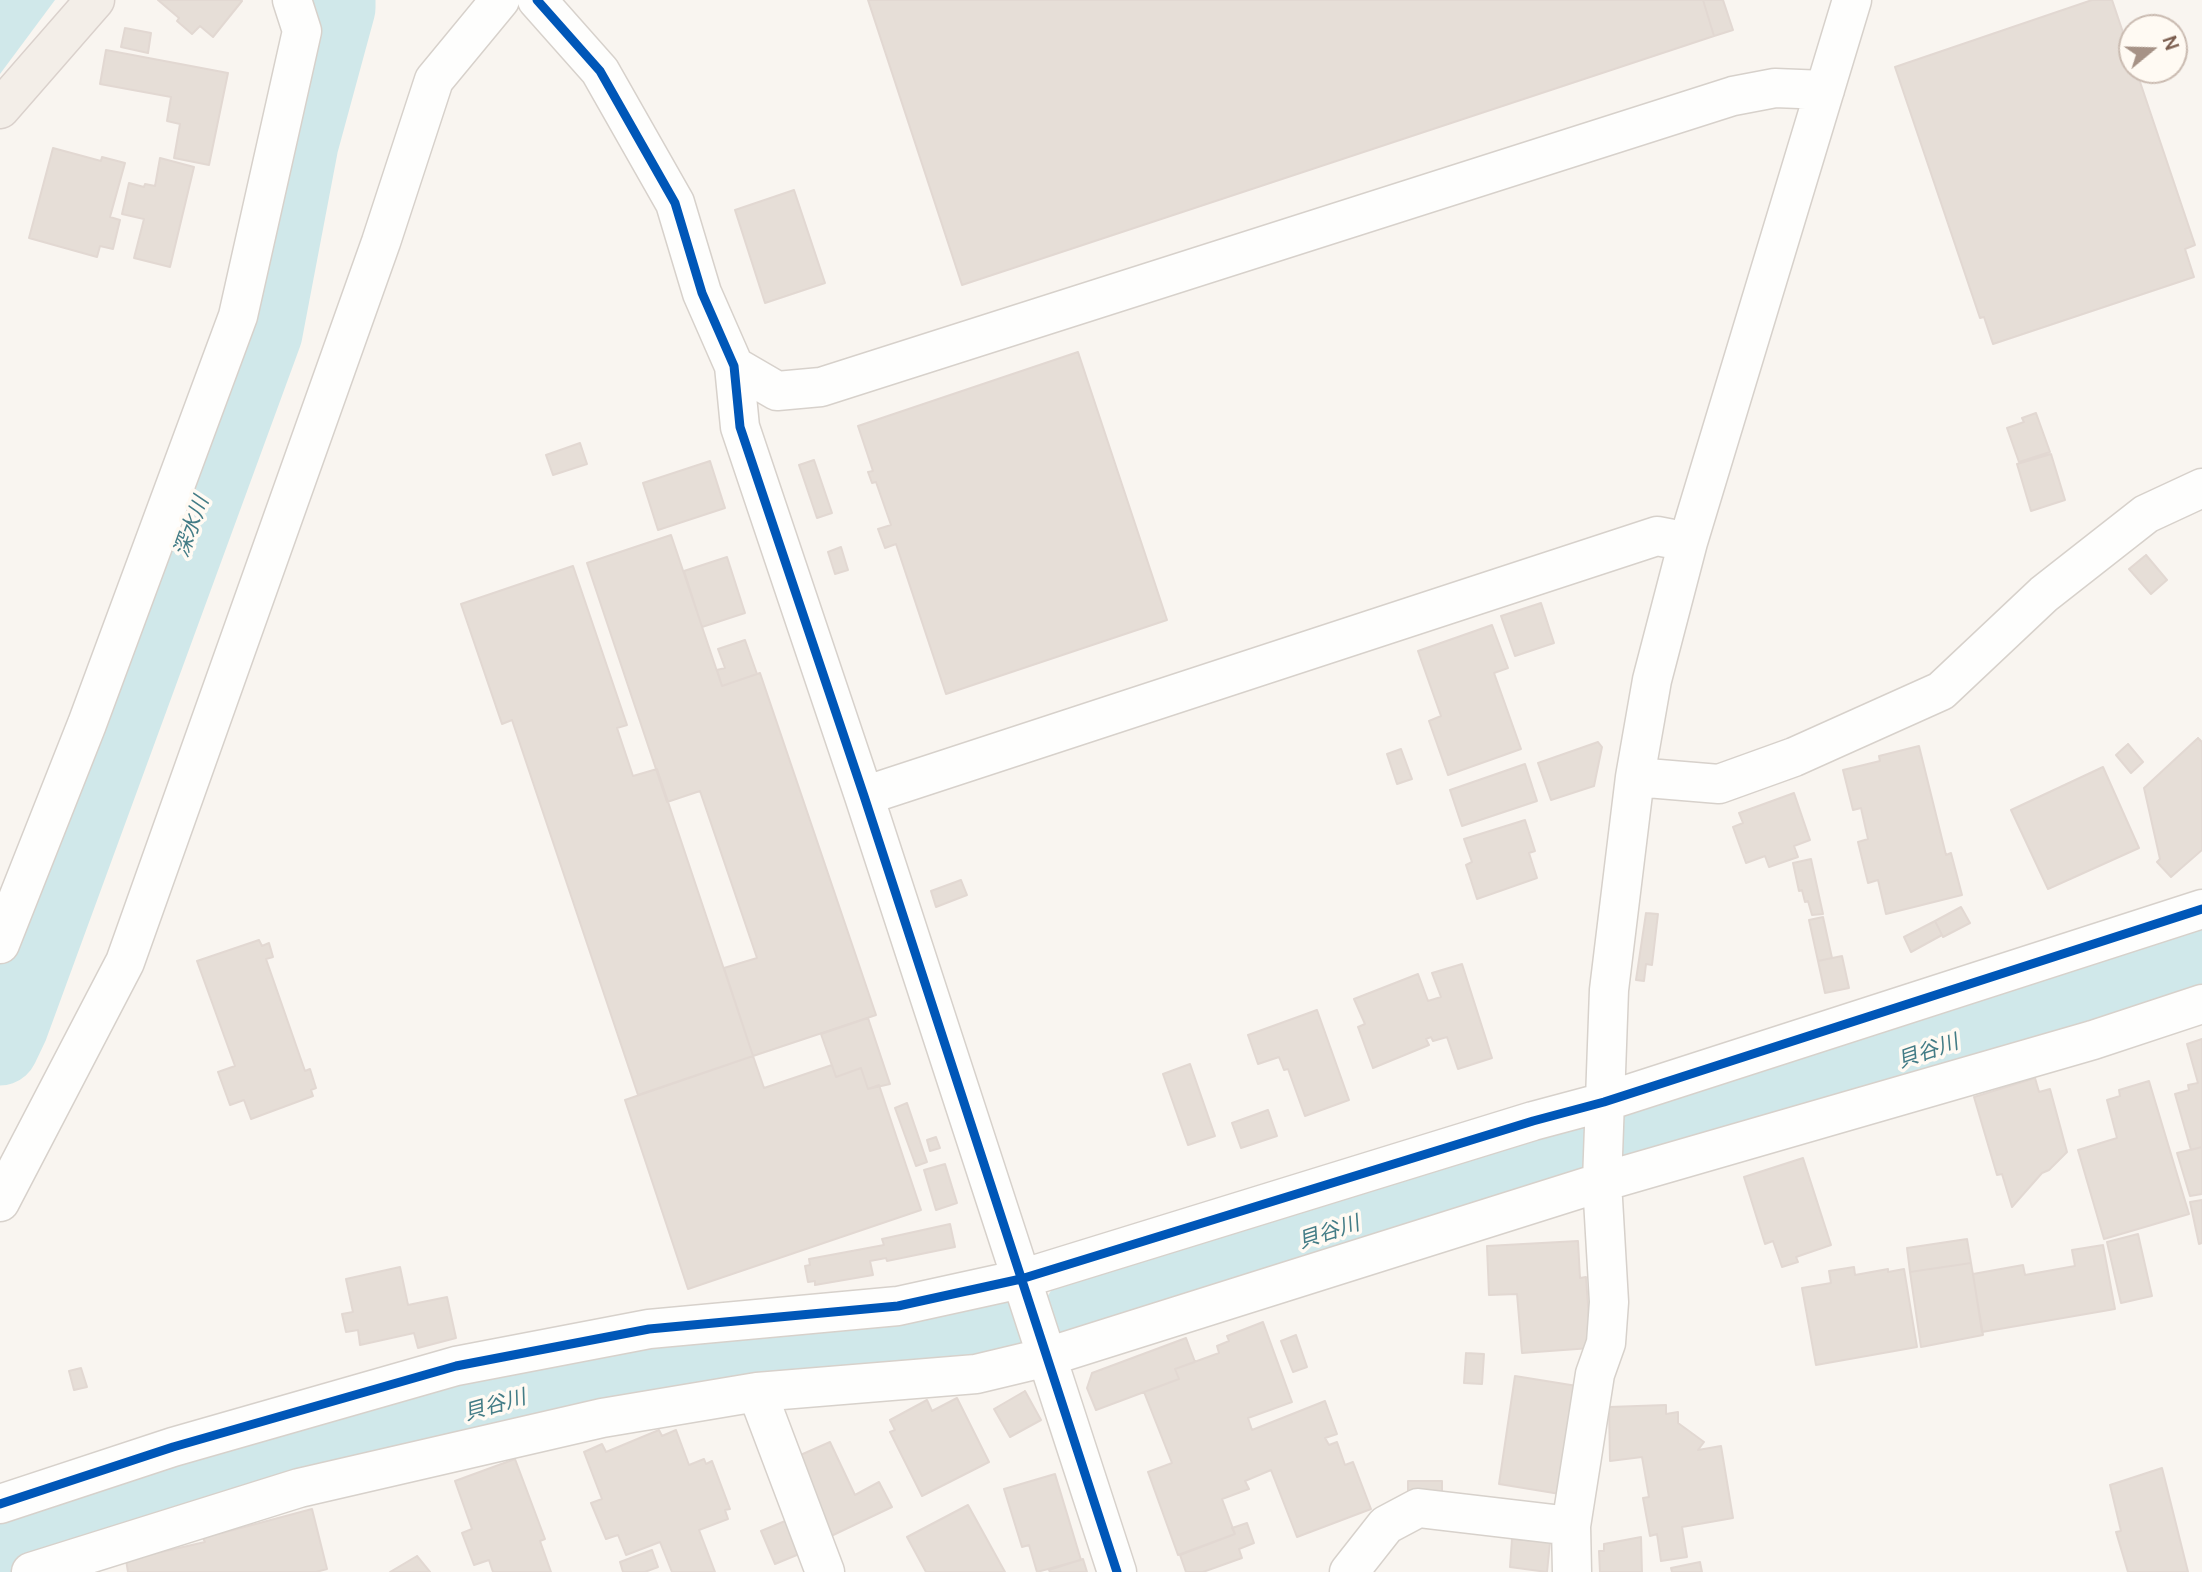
<!DOCTYPE html>
<meta charset="utf-8">
<style>
body{margin:0}
#map{position:relative;width:2202px;height:1572px;overflow:hidden;background:#f9f5f0;font-family:Manrope,sans-serif}
canvas{display:block}
.north{position:absolute;left:2118px;top:14px;width:70px;height:70px;box-sizing:border-box;background:#fffaf3;border:2px solid #cabbb1;border-radius:50%;rotate:71deg;font-size:19px;font-weight:700;line-height:28px;text-align:center;color:#7a5c4d}
.north::after{content:'';display:block;margin:auto;width:24px;height:32px;background:#a69286;clip-path:polygon(50% 0,100% 100%,50% 72%,0 100%)}
</style>
<div id="map">
<canvas width="2202" height="1572"></canvas>
<div class="north">N</div>
</div>
<script>
const ctx = document.querySelector('canvas').getContext('2d');
ctx.lineJoin = 'round';
function fill(path, color) { ctx.fillStyle = color; ctx.fill(path, 'evenodd'); }
const poly = rows => new Path2D(rows.map(r => 'M' + r).join(''));
function trace(path, color, width, dash) { ctx.strokeStyle = color; ctx.lineWidth = width; ctx.lineCap = dash ? 'butt' : 'round'; ctx.setLineDash(dash || []); ctx.stroke(path); }
function write(font, color, halo, rows, align = 'center') {
  ctx.font = font + ' Manrope,"Noto Sans JP",sans-serif'; ctx.lineWidth = 7; ctx.setLineDash([]); ctx.textBaseline = 'middle'; ctx.strokeStyle = halo; ctx.fillStyle = color; for (const [text, x, y, turn = 0] of rows) {
    ctx.save(); ctx.translate(x, y); ctx.rotate((+turn || 0) * Math.PI / 180); ctx.textAlign = isNaN(turn) ? turn : align; if (halo) ctx.strokeText(text, 0, 0); ctx.fillText(text, 0, 0); ctx.restore();
  }
}
fill(poly([
 [0,0,55,0,0,74]
]), '#d0e8ea');
trace(poly([
 [0,1047,10,1026,264,333,300,144,337,8,337,0],
 [1648,1130,1888,1066,2202,958],
 [1081,1315,1577,1151],
 [0,1551,174,1495,576,1383,1004,1335]
]), '#d0e8ea', 77);
const building = poly([
 [158,0,240,0,242,1,213,37,200,26,192,34,177,21,179,18,158,0],
 [868,0,1703,0,1714,36,962,285,868,0],
 [1703,0,1723,0,1733,30,1714,36,1703,0],
 [2092,0,2112,0,2132,59,2132,70,2136,70,2195,245,2185,249,2194,277,1993,344,1984,317,1980,318,1895,67,2092,0],
 [125,28,151,33,148,53,121,47,125,28],
 [106,50,228,73,209,165,174,158,180,124,167,121,171,97,100,84,106,50],
 [53,148,101,161,102,157,125,163,110,217,120,220,113,249,100,246,97,257,29,238,53,148],
 [160,158,194,167,170,267,134,258,144,219,122,214,129,183,144,187,145,184,155,186,160,158],
 [794,190,825,283,765,303,735,210,794,190],
 [1078,352,1167,620,946,694,896,544,885,548,878,529,891,525,876,482,872,483,868,472,873,471,858,426,1078,352],
 [2036,413,2050,452,2019,462,2007,428,2024,422,2022,418,2036,413],
 [580,443,587,464,553,475,546,455,580,443],
 [2051,454,2065,500,2031,511,2017,464,2051,454],
 [814,460,832,513,817,518,799,465,814,460],
 [710,461,725,508,658,530,643,483,710,461],
 [671,535,722,686,760,673,876,1015,753,1056,724,968,757,958,700,791,667,802,587,563,671,535],
 [841,547,848,570,835,574,828,552,841,547],
 [2146,555,2167,580,2151,594,2129,569,2146,555],
 [727,557,745,613,702,627,684,571,727,557],
 [573,566,627,725,617,728,633,776,657,769,753,1056,638,1095,512,720,502,724,461,604,573,566],
 [1541,603,1554,643,1515,656,1501,616,1541,603],
 [1492,625,1508,668,1494,673,1521,749,1448,775,1429,721,1441,716,1418,651,1492,625],
 [745,640,757,674,722,686,717,670,725,668,718,649,745,640],
 [2198,738,2202,742,2202,850,2171,877,2157,862,2160,859,2144,788,2198,738],
 [1598,742,1602,747,1594,786,1551,800,1538,763,1598,742],
 [2128,744,2143,762,2131,773,2116,755,2128,744],
 [1919,746,1946,855,1951,853,1962,895,1886,914,1878,880,1868,883,1858,842,1868,839,1861,808,1853,810,1843,770,1880,761,1879,756,1919,746],
 [1401,749,1412,779,1397,784,1387,754,1401,749],
 [1525,764,1537,801,1462,826,1450,790,1525,764],
 [2103,767,2139,848,2048,889,2011,810,2103,767],
 [1794,793,1810,840,1794,846,1798,857,1769,867,1765,856,1746,863,1733,827,1743,823,1739,813,1794,793],
 [1525,820,1535,851,1529,853,1537,878,1477,899,1466,865,1472,862,1464,839,1525,820],
 [1811,859,1823,914,1812,915,1808,901,1805,902,1802,890,1799,891,1793,863,1811,859],
 [961,880,967,895,936,907,931,891,961,880],
 [1961,907,1970,923,1943,937,1935,921,1961,907],
 [1646,913,1658,914,1652,965,1646,964,1644,981,1636,980,1646,913],
 [1823,917,1832,958,1818,961,1809,920,1823,917],
 [1935,921,1942,935,1911,952,1904,937,1935,921],
 [259,940,262,946,269,943,273,957,266,959,305,1071,310,1069,316,1088,311,1090,313,1096,251,1119,244,1100,230,1105,218,1072,235,1066,197,961,259,940],
 [1842,956,1849,988,1825,993,1818,961,1842,956],
 [1462,964,1492,1058,1458,1069,1447,1037,1433,1041,1431,1037,1426,1039,1429,1045,1373,1068,1358,1027,1365,1024,1354,999,1418,974,1428,1001,1441,997,1432,973,1462,964],
 [1317,1010,1349,1100,1305,1116,1288,1069,1284,1070,1279,1057,1258,1064,1248,1035,1317,1010],
 [868,1018,890,1084,868,1089,861,1068,836,1077,821,1034,868,1018],
 [2202,1039,2202,1147,2191,1150,2175,1094,2189,1090,2188,1085,2198,1083,2187,1044,2202,1039],
 [753,1056,764,1088,832,1065,836,1077,861,1068,868,1089,879,1085,921,1210,688,1289,625,1100,753,1056],
 [1190,1064,1215,1136,1188,1145,1163,1074,1190,1064],
 [2035,1078,2039,1092,2050,1089,2067,1152,2049,1170,2042,1173,2012,1207,2002,1174,1997,1175,1974,1097,2035,1078],
 [2149,1081,2189,1214,2104,1239,2078,1150,2117,1138,2107,1100,2120,1096,2119,1090,2149,1081],
 [907,1103,927,1162,916,1166,895,1108,907,1103],
 [1268,1110,1277,1136,1241,1148,1232,1123,1268,1110],
 [936,1137,940,1148,930,1151,927,1140,936,1137],
 [2202,1147,2202,1194,2190,1196,2177,1153,2202,1147],
 [1803,1158,1831,1245,1796,1257,1798,1262,1782,1267,1773,1241,1765,1244,1744,1177,1803,1158],
 [945,1164,957,1203,936,1210,924,1170,945,1164],
 [2202,1200,2202,1243,2199,1244,2190,1202,2202,1200],
 [950,1224,955,1247,887,1261,886,1258,870,1261,873,1275,815,1285,815,1281,808,1282,805,1266,810,1265,809,1259,884,1245,882,1239,950,1224],
 [2138,1234,2152,1296,2121,1303,2107,1242,2138,1234],
 [1967,1239,1971,1263,1910,1272,1907,1248,1967,1239],
 [1578,1241,1580,1278,1586,1277,1591,1348,1522,1353,1517,1294,1489,1295,1487,1246,1578,1241],
 [2103,1245,2115,1309,1982,1332,1973,1274,2023,1265,2025,1275,2075,1266,2072,1250,2103,1245],
 [1971,1263,1983,1335,1921,1347,1910,1272,1971,1263],
 [400,1267,408,1305,447,1297,456,1338,418,1348,414,1333,360,1345,358,1330,346,1332,342,1314,353,1312,346,1279,400,1267],
 [1854,1267,1855,1275,1888,1269,1888,1272,1904,1269,1917,1347,1816,1365,1802,1288,1831,1283,1829,1271,1854,1267],
 [1263,1322,1292,1402,1248,1418,1252,1430,1325,1401,1337,1434,1325,1438,1329,1445,1337,1442,1345,1465,1353,1462,1371,1509,1297,1537,1271,1470,1245,1481,1249,1489,1222,1499,1235,1534,1178,1555,1148,1472,1172,1463,1144,1392,1179,1379,1175,1369,1219,1353,1217,1346,1229,1341,1227,1336,1263,1322],
 [1296,1335,1307,1367,1293,1372,1281,1341,1296,1335],
 [1186,1338,1195,1362,1175,1369,1179,1379,1096,1410,1087,1388,1092,1373,1186,1338],
 [1466,1353,1484,1354,1482,1384,1464,1383,1466,1353],
 [81,1368,87,1387,74,1390,69,1371,81,1368],
 [1515,1376,1577,1386,1560,1494,1499,1484,1515,1376],
 [1025,1391,1041,1420,1010,1437,994,1409,1025,1391],
 [957,1398,989,1462,922,1496,890,1432,895,1430,890,1420,927,1400,932,1411,957,1398],
 [1666,1405,1666,1414,1678,1412,1678,1423,1704,1442,1698,1450,1721,1446,1733,1518,1682,1527,1687,1557,1661,1561,1657,1534,1650,1536,1643,1498,1649,1497,1642,1457,1610,1461,1609,1407,1666,1405],
 [659,1430,662,1436,676,1430,689,1465,704,1459,706,1464,712,1461,730,1509,725,1510,728,1519,699,1530,715,1572,672,1572,660,1542,626,1555,618,1535,606,1539,591,1503,602,1499,584,1452,602,1444,606,1452,659,1430],
 [830,1442,855,1495,879,1482,892,1507,829,1537,796,1457,830,1442],
 [515,1459,545,1539,540,1541,551,1572,493,1572,489,1560,474,1565,462,1533,472,1529,455,1481,515,1459],
 [2162,1468,2188,1572,2128,1572,2116,1532,2121,1531,2110,1485,2162,1468],
 [1055,1474,1081,1560,1037,1572,1029,1545,1022,1547,1004,1489,1055,1474],
 [1408,1481,1442,1481,1442,1494,1408,1494,1408,1481],
 [968,1505,1005,1572,926,1572,907,1537,968,1505],
 [312,1509,327,1569,316,1572,128,1572,126,1560,205,1542,203,1538,312,1509],
 [790,1519,804,1552,775,1564,761,1531,790,1519],
 [1247,1523,1254,1543,1239,1549,1242,1558,1203,1572,1186,1572,1180,1555,1235,1534,1232,1528,1247,1523],
 [1641,1537,1642,1572,1600,1572,1599,1551,1604,1551,1604,1544,1641,1537],
 [1512,1539,1550,1542,1547,1572,1510,1567,1512,1539],
 [652,1550,658,1567,645,1572,623,1572,620,1562,652,1550],
 [417,1556,430,1572,390,1572,417,1556],
 [1083,1559,1087,1572,1050,1572,1049,1570,1083,1559],
 [1700,1562,1702,1572,1672,1572,1671,1568,1700,1562]
]);
fill(building, '#e6ded7');
trace(building, '#e2d8d2', 2);
const minor = poly([
 [537,0,600,71,675,203,702,293,734,366,740,427,864,796,1117,1572],
 [734,366,777,391,821,387,1733,96,1775,88,1825,90],
 [1635,777,1719,784,1794,757,1941,691,2044,594,2146,514,2202,488],
 [864,796,1657,536,1688,542],
 [0,944,87,724,238,316,302,31,292,0],
 [0,1202,125,962,381,242,434,80,500,0],
 [757,1392,825,1572],
 [0,1504,173,1447,456,1366,649,1329,898,1306,1021,1279,1533,1121,1604,1102,2202,909],
 [31,1572,299,1488,602,1418,757,1392,976,1374,1047,1357,1602,1182,2093,1040,2202,1004],
 [1349,1572,1386,1525,1418,1508,1571,1526],
 [1572,1572,1571,1526,1595,1374,1606,1343,1609,1302,1602,1182,1609,990,1635,777,1652,680,1688,542,1852,0]
]);
const major = poly([
 [0,109,95,0]
]);
trace(minor, '#d7d1cb', 41);
trace(major, '#dad1cc', 41);
trace(minor, '#fefefd', 38);
trace(major, '#f3eee8', 38);
trace(poly([
 [537,0,600,71,675,203,702,293,734,366,740,427,864,796,1117,1572],
 [0,1504,173,1447,456,1366,649,1329,898,1306,1021,1279,1533,1121,1604,1102,2202,909]
]), '#0057b8', 9);
write('italic 21px', '#437c86', '#fffaf3', [
 ["深水川",192,527,-70],
 ["貝谷川",1928,1052,-19],
 ["貝谷川",1329,1233,-18],
 ["貝谷川",495,1406,-16]
]);
</script>
